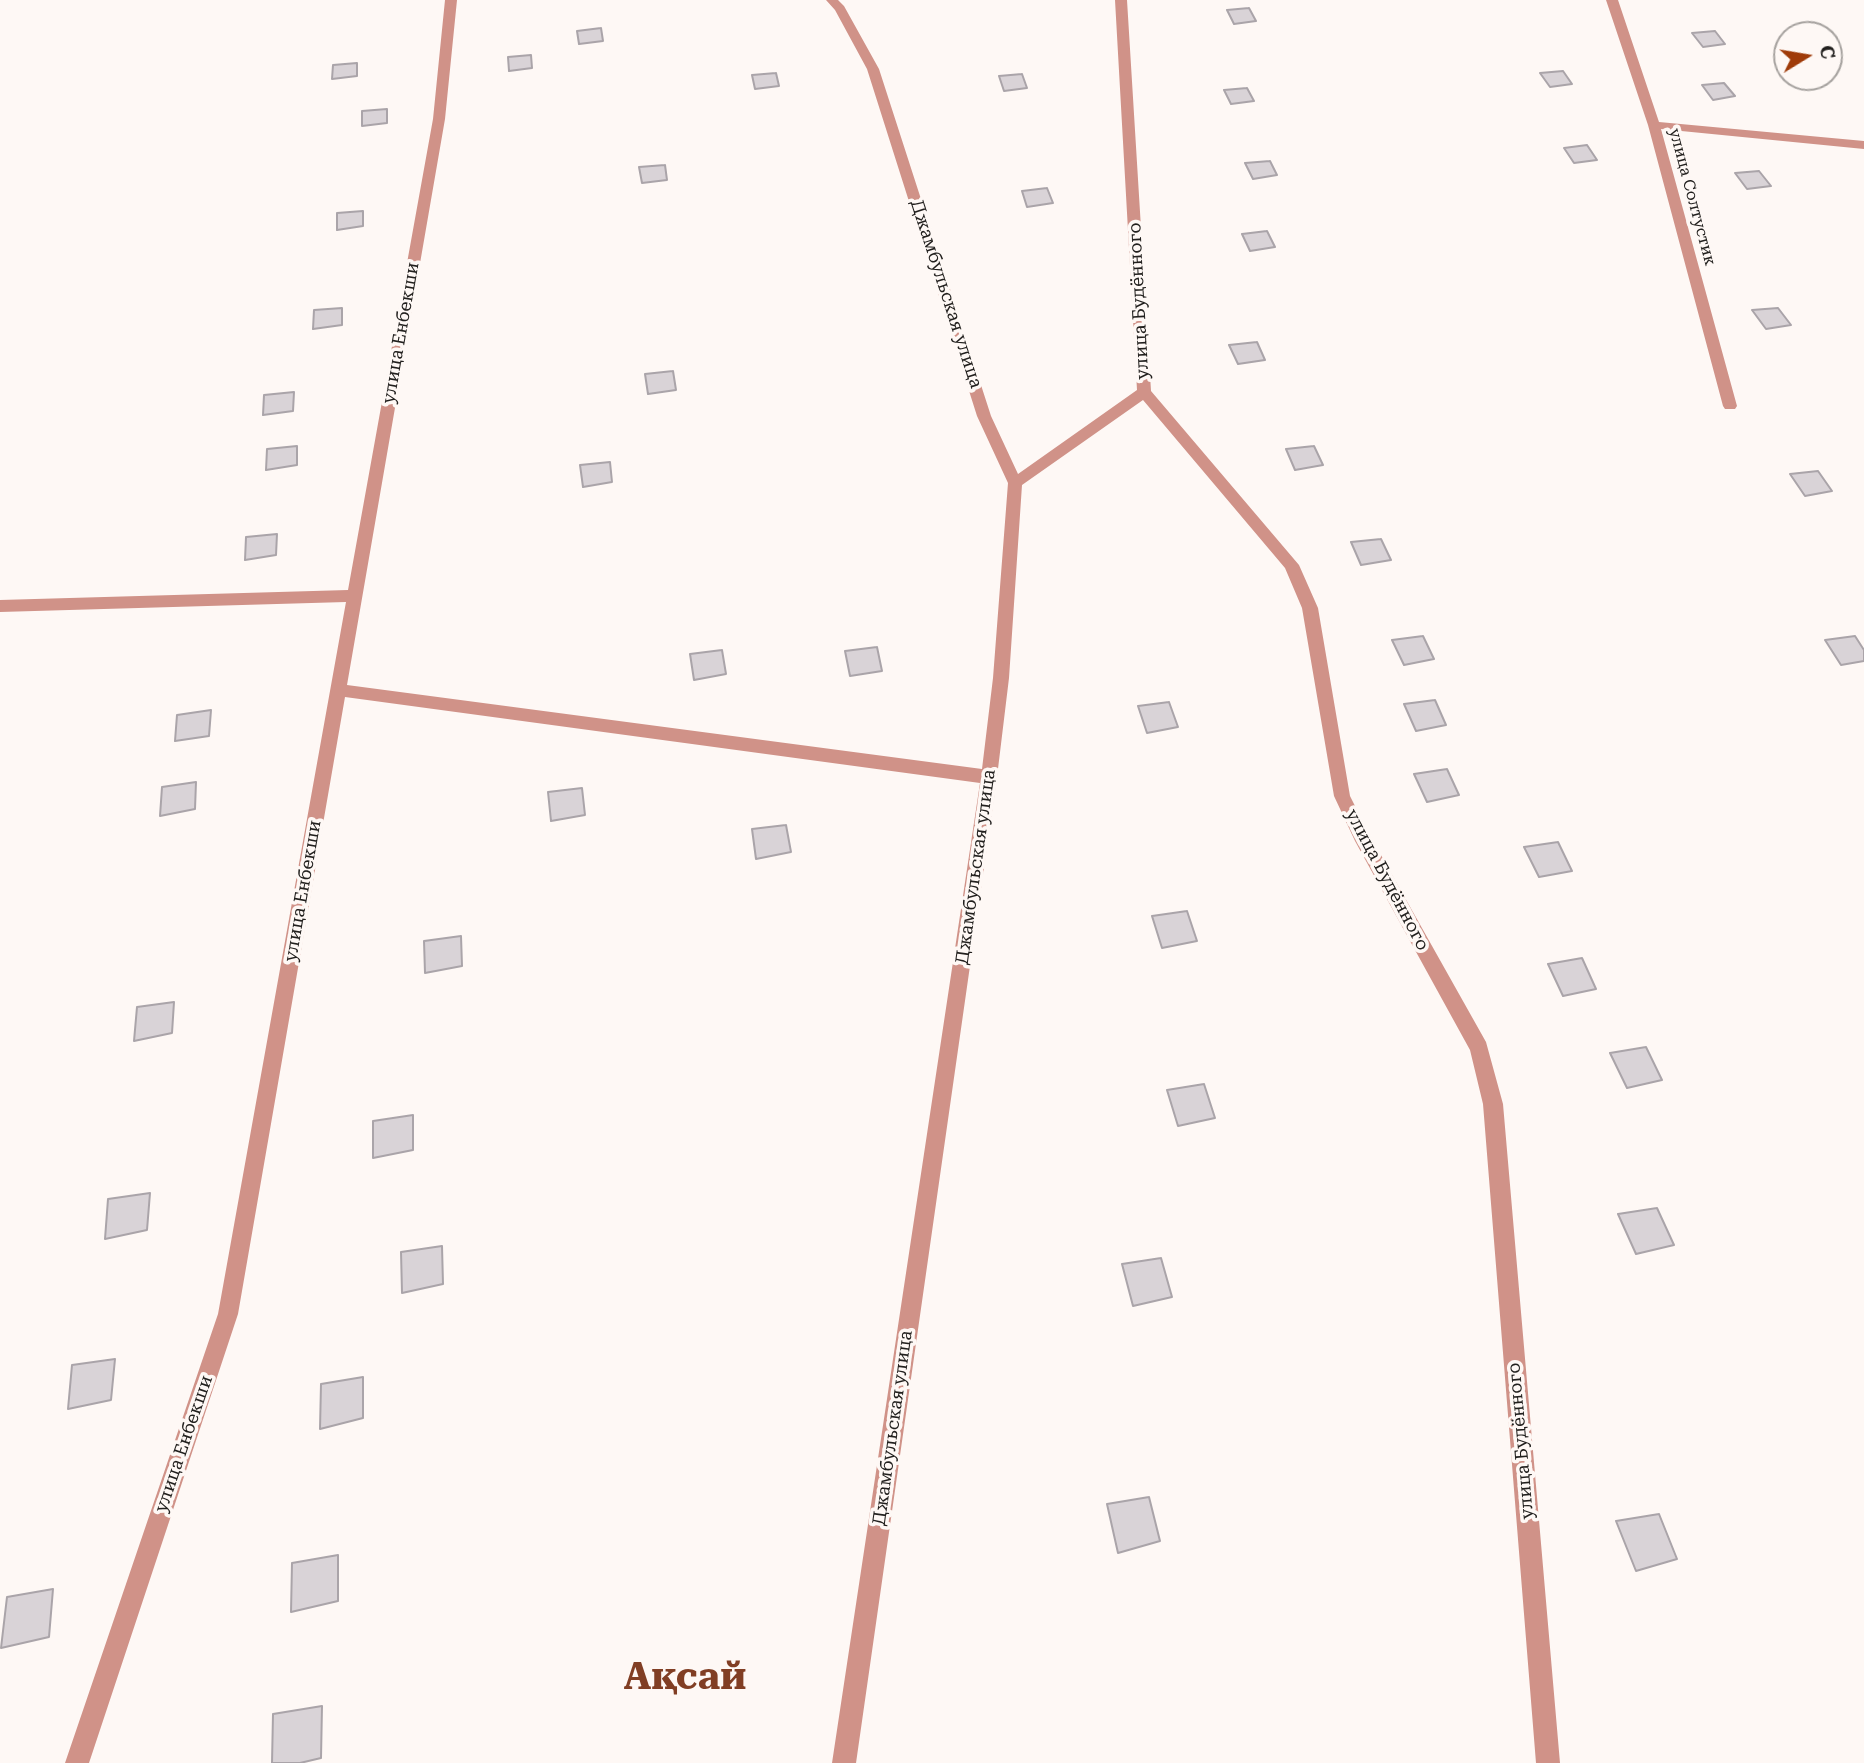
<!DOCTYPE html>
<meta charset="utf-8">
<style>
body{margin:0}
#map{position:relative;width:1864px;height:1763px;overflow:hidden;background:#fef8f5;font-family:"Roboto Serif",serif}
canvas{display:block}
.north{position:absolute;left:1773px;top:21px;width:70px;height:70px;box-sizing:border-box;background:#fef8f5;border:2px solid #a6a29f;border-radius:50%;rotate:79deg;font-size:19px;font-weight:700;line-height:28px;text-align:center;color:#22201e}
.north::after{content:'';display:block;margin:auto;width:24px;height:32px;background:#9f3b09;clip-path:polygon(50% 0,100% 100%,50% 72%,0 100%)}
</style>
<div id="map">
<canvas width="1864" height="1763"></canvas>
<div class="north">С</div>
</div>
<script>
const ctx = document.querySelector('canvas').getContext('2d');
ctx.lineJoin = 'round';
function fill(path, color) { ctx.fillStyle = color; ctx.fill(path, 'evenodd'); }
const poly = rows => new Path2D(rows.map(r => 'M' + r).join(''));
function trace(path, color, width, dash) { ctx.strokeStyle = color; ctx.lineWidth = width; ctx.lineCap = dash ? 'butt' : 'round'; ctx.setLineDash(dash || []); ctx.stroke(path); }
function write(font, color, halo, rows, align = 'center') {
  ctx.font = font + ' "Roboto Serif",serif'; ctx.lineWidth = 7; ctx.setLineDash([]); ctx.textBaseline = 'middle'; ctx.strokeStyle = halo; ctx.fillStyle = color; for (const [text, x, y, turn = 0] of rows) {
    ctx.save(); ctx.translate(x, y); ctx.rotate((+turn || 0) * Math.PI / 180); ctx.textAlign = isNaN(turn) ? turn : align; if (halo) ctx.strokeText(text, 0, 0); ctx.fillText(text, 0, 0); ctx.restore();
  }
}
const building = poly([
 [1249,8,1256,21,1234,24,1227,10,1249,8],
 [601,28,603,41,579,44,577,31,601,28],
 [1715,31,1725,44,1703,47,1692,33,1715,31],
 [531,55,532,68,509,71,508,57,531,55],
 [357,63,357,76,332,79,333,65,357,63],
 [1563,71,1572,84,1550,87,1540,73,1563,71],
 [776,73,779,86,755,89,752,75,776,73],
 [1022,74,1027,88,1004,91,999,76,1022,74],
 [1724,83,1735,96,1713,100,1702,85,1724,83],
 [1247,88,1254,101,1231,104,1224,90,1247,88],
 [387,109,387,123,362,126,362,111,387,109],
 [1587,145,1597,160,1574,163,1564,148,1587,145],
 [1270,161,1277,175,1253,179,1245,163,1270,161],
 [665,165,667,180,642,183,639,167,665,165],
 [1759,171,1771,186,1747,189,1735,173,1759,171],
 [1047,188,1053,203,1027,207,1022,191,1047,188],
 [363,211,363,226,337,230,337,213,363,211],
 [1267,231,1275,247,1250,251,1242,234,1267,231],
 [342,308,342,325,313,329,314,310,342,308],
 [1778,308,1791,325,1766,329,1752,310,1778,308],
 [1257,342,1265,360,1238,364,1229,345,1257,342],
 [673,371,676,390,648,394,645,374,673,371],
 [294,392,293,411,263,415,264,395,294,392],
 [297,446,297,465,266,470,267,449,297,446],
 [1314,446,1323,465,1295,470,1286,449,1314,446],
 [610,462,612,482,583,487,580,465,610,462],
 [1818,471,1832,491,1805,496,1790,474,1818,471],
 [277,534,276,555,245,560,246,537,277,534],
 [1381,539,1391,560,1361,565,1351,542,1381,539],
 [1423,636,1434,659,1404,665,1392,640,1423,636],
 [1855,636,1864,650,1864,661,1841,665,1825,640,1855,636],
 [877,647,882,671,850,676,845,651,877,647],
 [722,650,726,674,694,680,690,654,722,650],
 [1435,700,1446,725,1416,731,1404,704,1435,700],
 [1169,702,1178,727,1147,733,1138,706,1169,702],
 [211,710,209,736,175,741,177,715,211,710],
 [1447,769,1459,795,1427,802,1414,774,1447,769],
 [196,782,195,809,160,816,162,787,196,782],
 [582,788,585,815,551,821,548,792,582,788],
 [786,825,791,852,756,859,752,829,786,825],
 [1558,842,1572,871,1539,877,1524,847,1558,842],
 [1187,911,1197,941,1162,948,1152,916,1187,911],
 [461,936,462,966,425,973,424,941,461,936],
 [1582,958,1596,989,1563,996,1548,964,1582,958],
 [174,1002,172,1033,134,1041,137,1007,174,1002],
 [1646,1047,1662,1080,1627,1088,1610,1053,1646,1047],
 [1204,1084,1215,1118,1178,1126,1167,1090,1204,1084],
 [413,1115,413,1150,373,1158,373,1121,413,1115],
 [150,1193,147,1230,105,1239,108,1199,150,1193],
 [1657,1208,1674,1245,1636,1254,1618,1214,1657,1208],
 [442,1246,443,1284,402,1293,401,1252,442,1246],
 [1161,1258,1172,1297,1133,1306,1122,1264,1161,1258],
 [115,1359,111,1400,68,1409,72,1365,115,1359],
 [363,1377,363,1418,320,1429,321,1384,363,1377],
 [1149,1497,1160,1541,1118,1553,1107,1504,1149,1497],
 [1659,1514,1677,1559,1636,1571,1616,1521,1659,1514],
 [338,1555,338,1601,291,1612,292,1563,338,1555],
 [53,1589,49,1637,1,1648,7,1597,53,1589],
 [322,1706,321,1758,300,1763,272,1763,273,1714,322,1706]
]);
fill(building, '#d9d3d7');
trace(building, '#aaa4a9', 2);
fill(poly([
 [445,0,457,0,445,119,347,685,982,769,993,678,1008,483,977,416,867,69,835,10,826,0,838,0,844,6,879,69,991,416,1018,474,1137,390,1115,0,1127,0,1151,391,1299,565,1318,608,1350,796,1368,832,1486,1042,1503,1104,1560,1763,1536,1763,1483,1104,1470,1050,1355,841,1334,796,1302,608,1285,568,1143,400,1022,485,1009,678,997,777,856,1763,832,1763,980,783,345,697,238,1314,89,1763,65,1763,218,1314,346,602,0,612,0,600,348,590,433,119,445,0],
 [1606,0,1618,0,1659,122,1864,141,1864,149,1661,129,1737,406,1735,409,1725,409,1723,406,1648,125,1606,0]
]), '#d09288');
write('16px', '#22201e', '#fef8f5', [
 ["улица Солтустик",1692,197,75]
]);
write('18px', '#22201e', '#fef8f5', [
 ["Джамбульская улица",946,294,72],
 ["улица Будённого",1139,301,-93],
 ["улица Енбекши",401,333,-80],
 ["Джамбульская улица",976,867,-82],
 ["улица Будённого",1387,880,62],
 ["улица Енбекши",303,891,-80],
 ["Джамбульская улица",893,1428,-82],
 ["улица Будённого",1521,1441,-95],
 ["улица Енбекши",184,1444,-71]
]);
write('bold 38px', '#813e24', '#fef8f5', [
 ["Ақсай",685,1678]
]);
</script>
